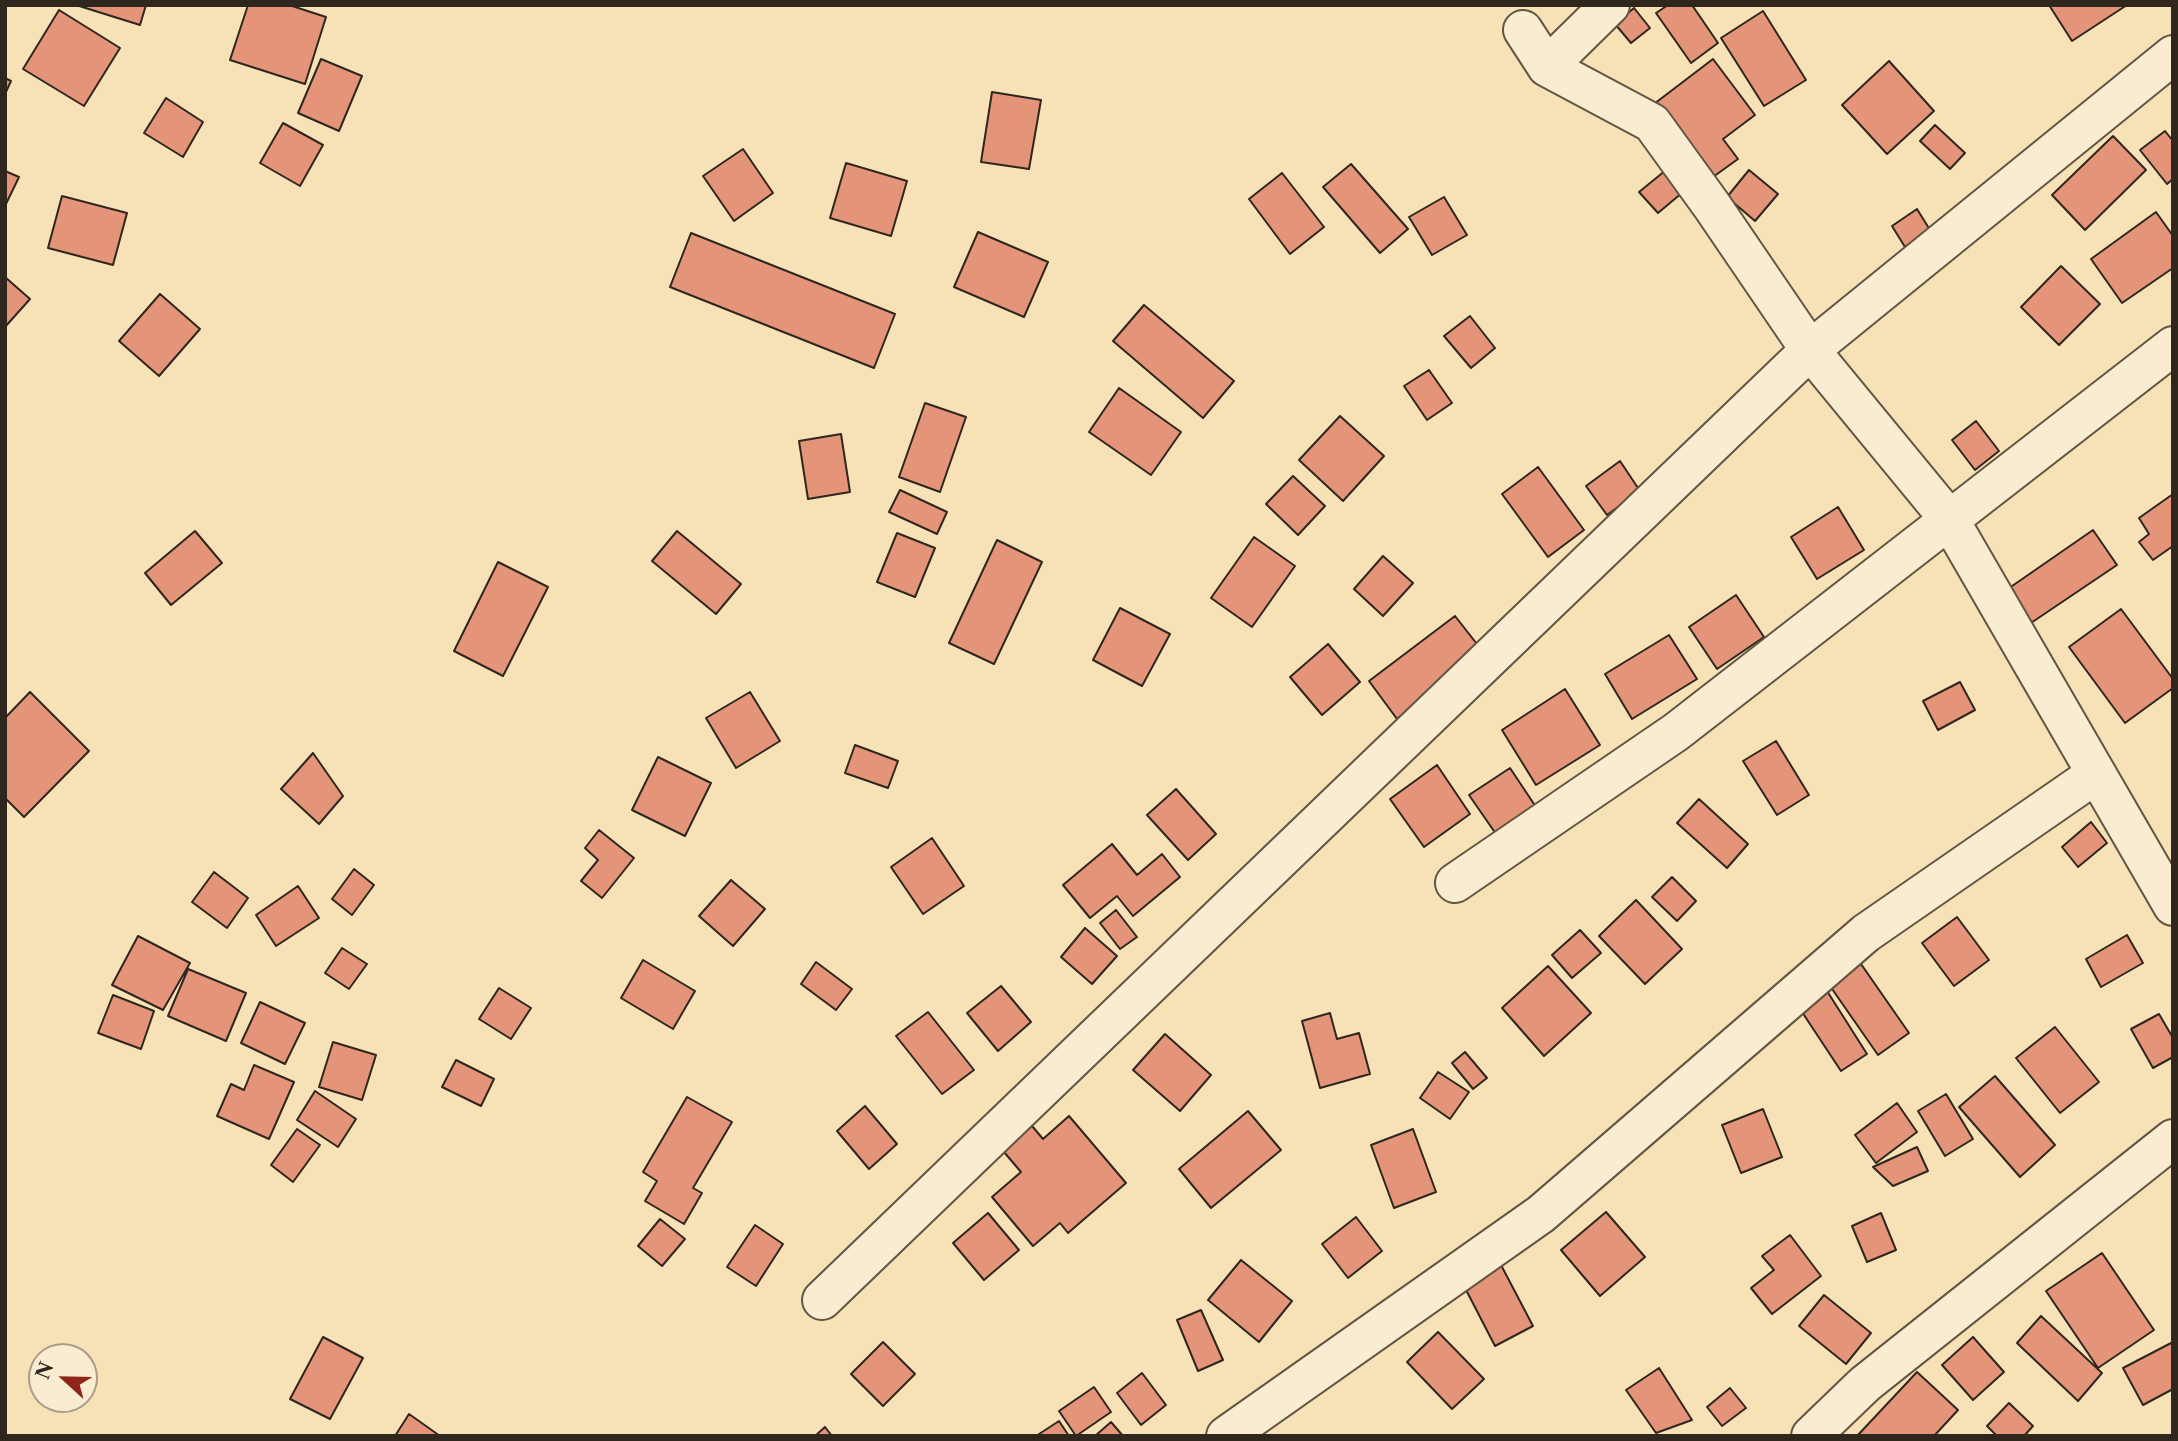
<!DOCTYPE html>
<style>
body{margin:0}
#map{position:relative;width:2178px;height:1441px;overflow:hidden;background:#f7e1b6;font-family:"Libre Caslon Text",serif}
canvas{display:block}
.frame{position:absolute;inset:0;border:7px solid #2f261d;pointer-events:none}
.north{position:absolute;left:28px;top:1343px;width:70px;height:70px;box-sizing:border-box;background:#faecd0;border:2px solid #a99d88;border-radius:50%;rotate:292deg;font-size:19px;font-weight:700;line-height:28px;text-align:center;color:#2f261d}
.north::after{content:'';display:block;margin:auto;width:24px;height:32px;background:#8f2418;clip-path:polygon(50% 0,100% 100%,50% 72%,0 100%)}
</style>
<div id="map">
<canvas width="2178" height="1441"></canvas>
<div class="frame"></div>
<div class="north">N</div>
</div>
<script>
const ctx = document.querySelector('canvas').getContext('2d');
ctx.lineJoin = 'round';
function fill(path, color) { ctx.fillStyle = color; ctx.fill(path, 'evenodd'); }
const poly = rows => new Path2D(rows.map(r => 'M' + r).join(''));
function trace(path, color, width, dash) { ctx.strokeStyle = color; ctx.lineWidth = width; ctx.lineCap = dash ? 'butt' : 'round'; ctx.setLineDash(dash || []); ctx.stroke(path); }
const building = poly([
 [76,5,146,5,140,25,76,5],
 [248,5,289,5,326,17,305,84,230,60,248,5],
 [1668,5,1692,5,1718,43,1691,63,1656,13,1668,5],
 [2049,5,2127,5,2072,41,2049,5],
 [1634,8,1650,28,1631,43,1615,24,1634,8],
 [59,10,120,48,84,106,23,69,59,10],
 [1763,11,1806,80,1764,106,1721,38,1763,11],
 [321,59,362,76,339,131,298,113,321,59],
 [1713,59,1755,115,1723,139,1738,159,1706,182,1650,107,1713,59],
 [1889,61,1934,111,1887,154,1842,105,1889,61],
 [5,78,11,81,5,94,5,78],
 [992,92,1041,100,1029,169,981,162,992,92],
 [166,98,203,122,183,157,144,133,166,98],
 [283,123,323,145,300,186,260,163,283,123],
 [1935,125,1965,153,1950,169,1920,141,1935,125],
 [2165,131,2173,141,2173,179,2167,184,2140,150,2165,131],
 [2113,136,2146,170,2085,230,2052,195,2113,136],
 [743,149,773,193,734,221,703,176,743,149],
 [846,163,907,181,891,236,830,218,846,163],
 [1351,164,1408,229,1380,253,1323,187,1351,164],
 [1671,166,1689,187,1658,213,1639,192,1671,166],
 [1749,170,1778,194,1755,221,1727,197,1749,170],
 [5,171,19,177,5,206,5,171],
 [1282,173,1324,227,1290,254,1249,199,1282,173],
 [62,196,127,213,113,265,48,248,62,196],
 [1444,197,1467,235,1432,255,1409,217,1444,197],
 [1917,209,1930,230,1905,247,1892,226,1917,209],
 [2156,212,2173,236,2173,268,2122,303,2091,259,2156,212],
 [978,232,1048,262,1024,317,954,287,978,232],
 [691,233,895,314,874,368,670,287,691,233],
 [2061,266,2100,304,2059,345,2021,307,2061,266],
 [5,277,30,299,5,327,5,277],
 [160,294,200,329,159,376,119,341,160,294],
 [1144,305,1234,381,1203,418,1113,341,1144,305],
 [1470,316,1495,348,1471,368,1444,336,1470,316],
 [1429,370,1452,403,1427,420,1404,386,1429,370],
 [1119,388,1181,432,1151,475,1089,432,1119,388],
 [925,403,966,417,940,492,899,477,925,403],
 [1340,416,1384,456,1343,501,1299,460,1340,416],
 [1976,421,1999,451,1975,470,1952,440,1976,421],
 [841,434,850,492,808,499,799,441,841,434],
 [1620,461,1640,491,1607,515,1586,486,1620,461],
 [1538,467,1584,530,1548,557,1502,494,1538,467],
 [1293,476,1325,506,1298,535,1266,504,1293,476],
 [900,490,947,512,937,534,889,512,900,490],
 [2173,494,2173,546,2153,560,2139,542,2149,534,2139,518,2173,494],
 [1838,507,1864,550,1817,579,1791,537,1838,507],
 [2093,530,2117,565,2025,627,2002,593,2093,530],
 [195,531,222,563,171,605,145,573,195,531],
 [677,531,741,584,716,614,652,561,677,531],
 [897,533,935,548,915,597,877,582,897,533],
 [1254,537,1295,566,1252,627,1211,598,1254,537],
 [997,540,1042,562,994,664,949,643,997,540],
 [1383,556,1413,583,1383,616,1354,589,1383,556],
 [498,562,548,587,503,676,454,651,498,562],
 [1736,595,1764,637,1717,669,1689,627,1736,595],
 [1120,608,1170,634,1142,686,1093,660,1120,608],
 [2121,609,2173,679,2173,688,2125,723,2069,647,2121,609],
 [1455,616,1484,653,1397,719,1369,681,1455,616],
 [1669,635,1697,679,1632,719,1605,674,1669,635],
 [1328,644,1360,682,1322,715,1290,677,1328,644],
 [1960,682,1975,710,1938,730,1923,701,1960,682],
 [1565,689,1600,745,1536,785,1502,730,1565,689],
 [30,692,89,751,24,817,5,798,5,718,30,692],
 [750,692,780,741,736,768,706,718,750,692],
 [1776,741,1809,795,1777,815,1743,761,1776,741],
 [855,745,898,761,888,788,845,773,855,745],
 [313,753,343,796,319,824,281,789,313,753],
 [658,757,711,783,685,836,632,810,658,757],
 [1437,765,1470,814,1424,847,1390,799,1437,765],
 [1510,768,1536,807,1496,834,1469,795,1510,768],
 [1176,789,1216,834,1188,860,1147,815,1176,789],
 [1699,799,1748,844,1727,868,1677,823,1699,799],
 [2091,822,2107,843,2078,867,2062,847,2091,822],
 [599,830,634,858,602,898,581,881,598,860,585,848,599,830],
 [932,838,964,886,923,914,891,867,932,838],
 [1112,844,1137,875,1162,854,1180,877,1133,916,1117,896,1090,918,1063,885,1112,844],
 [354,869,374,885,352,915,332,899,354,869],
 [214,872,248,898,227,928,192,902,214,872],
 [1672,877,1696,901,1677,921,1652,897,1672,877],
 [731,880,765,909,733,946,699,916,731,880],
 [298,886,319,918,276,946,256,915,298,886],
 [1636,900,1682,949,1645,984,1599,936,1636,900],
 [1116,910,1137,937,1120,949,1100,923,1116,910],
 [1957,917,1989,960,1954,986,1922,943,1957,917],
 [1085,928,1117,956,1092,984,1061,957,1085,928],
 [1580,930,1601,953,1572,978,1552,955,1580,930],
 [2127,935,2143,963,2101,987,2086,959,2127,935],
 [138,936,190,963,163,1010,112,985,138,936],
 [342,948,367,964,349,989,325,973,342,948],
 [643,960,695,991,673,1029,621,998,643,960],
 [816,962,852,989,836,1010,801,984,816,962],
 [1861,964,1909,1033,1878,1055,1830,986,1861,964],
 [1548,966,1591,1013,1544,1056,1502,1008,1548,966],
 [188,969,246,993,226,1041,168,1016,188,969],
 [1001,986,1031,1022,998,1051,967,1013,1001,986],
 [499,988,531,1008,511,1039,479,1019,499,988],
 [1827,991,1867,1054,1841,1071,1800,1009,1827,991],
 [113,995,154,1011,141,1049,98,1033,113,995],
 [260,1002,305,1023,285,1064,241,1043,260,1002],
 [928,1012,974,1070,942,1094,896,1036,928,1012],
 [1330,1013,1337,1039,1359,1033,1370,1074,1320,1088,1302,1021,1330,1013],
 [2159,1014,2173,1038,2173,1057,2153,1068,2131,1029,2159,1014],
 [2055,1027,2099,1082,2060,1113,2016,1058,2055,1027],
 [1165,1034,1211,1075,1180,1111,1133,1070,1165,1034],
 [333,1042,376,1055,362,1100,319,1087,333,1042],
 [1465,1052,1487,1078,1473,1089,1452,1063,1465,1052],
 [456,1060,494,1079,481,1106,442,1087,456,1060],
 [254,1065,294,1082,269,1139,217,1116,231,1084,244,1090,254,1065],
 [1438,1072,1469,1092,1450,1119,1420,1098,1438,1072],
 [1995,1076,2055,1145,2020,1177,1959,1107,1995,1076],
 [315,1091,356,1119,338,1147,297,1120,315,1091],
 [1946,1094,1973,1139,1945,1156,1918,1111,1946,1094],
 [687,1097,732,1122,693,1188,702,1193,684,1224,645,1201,657,1181,643,1172,687,1097],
 [1897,1103,1917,1132,1876,1163,1855,1135,1897,1103],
 [865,1106,897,1144,869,1169,837,1131,865,1106],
 [1763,1109,1782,1157,1741,1173,1722,1125,1763,1109],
 [1248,1111,1281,1150,1211,1208,1179,1169,1248,1111],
 [1069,1116,1126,1183,1068,1233,1060,1223,1033,1246,992,1197,1021,1172,998,1145,1027,1120,1043,1139,1069,1116],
 [297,1129,320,1145,293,1182,271,1165,297,1129],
 [1413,1129,1436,1192,1394,1208,1371,1145,1413,1129],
 [1917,1147,1928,1171,1893,1186,1873,1167,1917,1147],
 [1606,1212,1645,1257,1600,1296,1561,1250,1606,1212],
 [988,1213,1019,1250,984,1280,953,1243,988,1213],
 [1881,1213,1896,1250,1867,1262,1852,1226,1881,1213],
 [1356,1217,1382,1251,1348,1278,1322,1244,1356,1217],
 [660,1219,685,1239,662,1266,638,1246,660,1219],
 [755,1225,783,1244,756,1286,727,1267,755,1225],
 [1790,1235,1821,1276,1772,1314,1751,1288,1774,1270,1762,1256,1790,1235],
 [2102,1253,2154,1330,2098,1368,2046,1291,2102,1253],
 [1241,1260,1292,1301,1259,1342,1208,1300,1241,1260],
 [1501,1265,1533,1326,1495,1346,1463,1284,1501,1265],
 [1824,1295,1871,1333,1846,1364,1799,1326,1824,1295],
 [1201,1310,1223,1360,1198,1371,1177,1320,1201,1310],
 [2041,1316,2102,1373,2078,1401,2017,1343,2041,1316],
 [1438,1332,1484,1379,1452,1409,1407,1362,1438,1332],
 [323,1337,363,1358,330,1419,290,1399,323,1337],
 [1973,1337,2004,1372,1973,1400,1942,1365,1973,1337],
 [883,1342,915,1374,883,1406,851,1374,883,1342],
 [2173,1342,2173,1389,2143,1405,2123,1368,2173,1342],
 [1659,1368,1692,1420,1656,1433,1626,1390,1659,1368],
 [1917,1372,1958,1410,1934,1436,1857,1436,1917,1372],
 [1142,1373,1166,1405,1141,1425,1117,1393,1142,1373],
 [1094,1387,1111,1412,1076,1436,1059,1411,1094,1387],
 [1730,1388,1746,1408,1722,1426,1707,1407,1730,1388],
 [2009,1403,2033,1426,2024,1436,1997,1436,1987,1426,2009,1403],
 [409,1414,440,1436,395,1436,409,1414],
 [1059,1421,1069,1436,1036,1436,1059,1421],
 [1111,1422,1123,1436,1095,1436,1111,1422],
 [825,1427,832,1436,815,1436,825,1427]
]);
fill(building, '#e49579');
trace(building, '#2f261d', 2);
const minor = poly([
 [1523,30,1547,67,1652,123,1712,206,1810,350,1949,519,2173,906],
 [1547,67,1610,5],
 [1455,883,1676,732,2173,346],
 [822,1300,1810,350,2173,55],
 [1226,1436,1541,1214,1866,933,2096,774],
 [1811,1436,1865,1384,2173,1139]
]);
trace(minor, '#615543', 42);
trace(minor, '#faecd0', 38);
</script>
